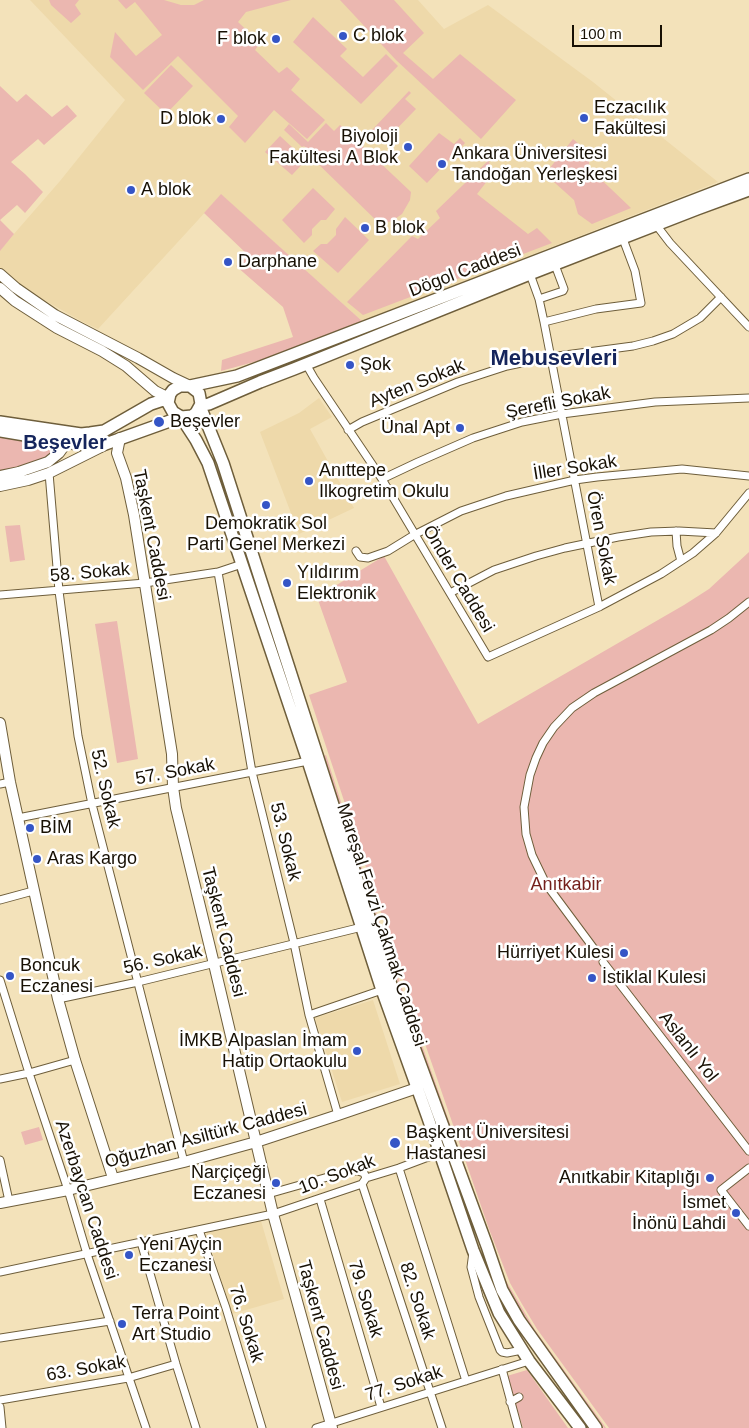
<!DOCTYPE html>
<meta charset="utf-8">
<style>
body{margin:0}
#map{position:relative;width:749px;height:1428px;overflow:hidden;background:#f3e2ba;font-family:Arial,sans-serif}
canvas{display:block}
.scale{position:absolute;left:572px;top:25px;width:90px;height:22px;box-sizing:border-box;border:2px solid #171004;border-top:0;padding-left:6px;font-size:15px;line-height:18px;white-space:nowrap;color:#171004;-webkit-text-stroke:4px #fff;paint-order:stroke}
</style>
<div id="map">
<canvas width="749" height="1428"></canvas>
<div class="scale">100 m</div>
</div>
<script>
const ctx = document.querySelector('canvas').getContext('2d');
ctx.lineJoin = 'round';
function fill(path, color) { ctx.fillStyle = color; ctx.fill(path, 'evenodd'); }
const poly = rows => new Path2D(rows.map(r => 'M' + r).join(''));
function trace(path, color, width, dash) { ctx.strokeStyle = color; ctx.lineWidth = width; ctx.lineCap = dash ? 'butt' : 'round'; ctx.setLineDash(dash || []); ctx.stroke(path); }
function write(font, color, halo, rows, align = 'center') {
  ctx.font = font + ' Arial,sans-serif'; ctx.lineWidth = 5; ctx.setLineDash([]); ctx.textBaseline = 'middle'; ctx.strokeStyle = halo; ctx.fillStyle = color; for (const [text, x, y, turn = 0] of rows) {
    ctx.save(); ctx.translate(x, y); ctx.rotate((+turn || 0) * Math.PI / 180); ctx.textAlign = isNaN(turn) ? turn : align; if (halo) ctx.strokeText(text, 0, 0); ctx.fillText(text, 0, 0); ctx.restore();
  }
}
fill(poly([
 [30,0,418,0,444,29,488,5,593,82,718,182,362,321,221,195,98,329,83,322,21,287,0,268,0,250,60,181,125,100],
 [319,398,332,417,310,429,354,508,299,534,260,432,299,413],
 [373,1000,400,1084,342,1102,315,1018],
 [261,1221,284,1299,232,1314,206,1231]
]), '#eed9aa');
fill(poly([
 [49,0,79,0,75,5,81,14,71,23,51,5],
 [118,0,164,0,181,5,194,5,204,0,291,0,246,12,238,22,260,43,255,50,279,73,287,67,300,79,291,90,325,120,307,139,274,110,245,143,229,127,238,116,178,56,143,90,110,57,115,32,136,56,162,35,135,2,126,9],
 [340,0,394,0,424,33,403,53,433,79,460,54,516,100,481,139,396,60],
 [313,17,347,49,340,56,363,77,386,54,398,66,361,104,293,42],
 [171,65,193,86,166,114,144,93],
 [0,86,17,102,26,94,52,117,67,105,77,116,44,145,38,139,11,162,25,174,43,192,25,213,17,205,0,220,14,234,0,251],
 [409,91,411,93,405,99,416,109,384,142,371,131],
 [326,123,334,131,340,125,411,192,410,200,402,214,392,221,380,224,310,156,312,154,304,146,302,147,284,130,289,124,308,142],
 [439,133,454,144,460,138,465,143,427,183,409,166],
 [280,136,306,160,292,175,265,152],
 [573,139,589,153,589,168,631,208,592,224,578,214,574,200,545,174],
 [489,160,491,176,477,194,528,234,537,228,552,243,363,315,347,302,412,236,418,239,440,218,436,211],
 [313,188,335,209,326,220,321,220,312,229,312,235,304,243,282,220],
 [221,194,362,321,276,356,221,371,222,360,293,337,283,307,236,266,249,256,204,213],
 [345,217,369,240,338,273,313,251,321,244,327,244,336,235,336,229],
 [0,434,49,442,53,447,53,453,39,462,0,472],
 [20,525,25,560,10,562,5,526],
 [749,552,749,1428,609,1428,537,1329,522,1304,510,1283,489,1229,412,1006,309,695,347,682,317,597,384,556,478,724,684,605,709,589],
 [117,621,138,759,117,763,95,624],
 [326,755,388,949,505,1279,535,1330,606,1428,604,1428,534,1331,506,1288,386,949,324,756],
 [39,1127,43,1140,25,1145,21,1132],
 [527,1370,568,1428,523,1428,507,1376]
]), '#ebb7b0');
const street = poly([
 [657,226,670,243,749,327],
 [530,274,539,299,544,322,599,607],
 [539,299,563,291,564,289,555,265],
 [544,322,596,309,641,303,635,271,623,239],
 [306,364,314,378,382,479,488,657,599,607,661,574,693,553,716,533,749,493],
 [348,430,362,422,458,382,507,366,550,357,633,346,653,341,673,334,700,318,721,297],
 [49,473,59,591,78,736,92,804,184,1162],
 [382,479,418,462,473,438,522,422,562,414,655,402,749,398],
 [676,531,677,546,681,561],
 [356,551,360,557,368,558,388,551,414,535,461,511,506,496,575,480,597,477,682,469,749,476],
 [218,572,252,772,294,943,309,1015,338,1115],
 [450,593,494,570,536,556,565,548,618,537,651,532,679,531,716,533],
 [0,595,145,583,218,572,242,564],
 [0,784,10,782],
 [18,818,308,761],
 [0,900,33,891],
 [595,950,546,884,532,855,526,834,524,807,530,775,536,758,543,743,554,727,572,708,594,693,711,630,729,618,749,602],
 [603,962,749,1151],
 [0,980,29,1073,68,1190,87,1254,146,1428],
 [58,999,138,982,362,927],
 [309,1015,382,990],
 [0,1079,29,1073,75,1060],
 [0,1160,9,1201],
 [399,1168,466,1381],
 [749,1168,721,1190,749,1226],
 [362,1184,442,1428],
 [268,1194,349,1171,358,1171,364,1173,366,1178],
 [320,1199,381,1407],
 [199,1230,226,1308,262,1428],
 [141,1242,176,1364,196,1428],
 [473,1252,471,1267,479,1297,500,1350,502,1352,507,1353,522,1350],
 [0,1272,273,1214,362,1184,366,1178,399,1168,439,1153],
 [0,1338,110,1321],
 [502,1369,518,1428],
 [0,1400,128,1378,176,1364],
 [510,1402,519,1397],
 [0,1407,2,1428],
 [316,1428,529,1361]
]);
const secondary = poly([
 [0,274,16,288,55,315,138,358,173,378,190,386],
 [0,288,15,301,57,328,102,351,126,366,155,391,169,398],
 [120,438,117,453,126,478,134,515,172,754,173,787,176,808,214,964,273,1214,332,1428],
 [0,476,19,472,48,462,59,453,67,442],
 [0,486,28,480,49,473,103,446],
 [0,723,10,782,58,999,75,1060,113,1178],
 [0,1203,68,1190,184,1162,256,1142,338,1115,417,1088]
]);
const primary = poly([
 [190,386,199,393,201,404,196,413,192,416,181,417,173,412,168,403,170,394,173,390,180,386,190,386,237,376,749,179],
 [200,406,223,463,390,982,487,1246,502,1290,519,1320,596,1428],
 [200,406,209,404,260,382,294,369,530,274,697,209,749,190],
 [181,417,196,440,208,463,308,761,382,990,428,1118,473,1250,499,1313,529,1361,580,1428],
 [0,422,81,434,90,433,104,431,151,404,169,398],
 [0,431,84,445,100,446,181,417]
]);
trace(street, '#6e5e3b', 9);
trace(secondary, '#6e5e3b', 12);
trace(primary, '#6e5e3b', 14);
trace(street, '#fff', 7);
trace(secondary, '#fff', 10);
trace(primary, '#fff', 11);
for (const [x, y, r, color] of [
 [343,36,5,"#3555c6"],
 [276,39,5,"#3555c6"],
 [584,118,5,"#3555c6"],
 [221,119,5,"#3555c6"],
 [408,147,5,"#3555c6"],
 [442,164,5,"#3555c6"],
 [131,190,5,"#3555c6"],
 [365,228,5,"#3555c6"],
 [228,262,5,"#3555c6"],
 [350,365,5,"#3555c6"],
 [159,422,6,"#3555c6"],
 [460,428,5,"#3555c6"],
 [309,481,5,"#3555c6"],
 [266,505,5,"#3555c6"],
 [287,583,5,"#3555c6"],
 [30,828,5,"#3555c6"],
 [37,859,5,"#3555c6"],
 [624,953,5,"#3555c6"],
 [10,976,5,"#3555c6"],
 [592,978,5,"#3555c6"],
 [357,1051,5,"#3555c6"],
 [395,1143,6,"#3555c6"],
 [710,1178,5,"#3555c6"],
 [276,1183,5,"#3555c6"],
 [736,1213,5,"#3555c6"],
 [129,1255,5,"#3555c6"],
 [122,1324,5,"#3555c6"]
]) { const dot = new Path2D(); dot.arc(x, y, r, 0, 2 * Math.PI); ctx.fillStyle = color; ctx.fill(dot); trace(dot, '#fff', 2); }
write('18px', '#171004', '#fff', [
 ["C blok",353,36],
 ["F blok",266,39,"right"],
 ["Eczacılık",594,108],
 ["Fakültesi",594,129],
 ["D blok",211,119,"right"],
 ["Biyoloji",398,137,"right"],
 ["Fakültesi A Blok",398,158,"right"],
 ["Ankara Üniversitesi",452,154],
 ["Tandoğan Yerleşkesi",452,175],
 ["A blok",141,190],
 ["B blok",375,228],
 ["Darphane",238,262],
 ["Şok",360,365],
 ["Beşevler",170,422],
 ["Ünal Apt",450,428,"right"],
 ["Anıttepe",319,471],
 ["Ilkogretim Okulu",319,492],
 ["Demokratik Sol",266,524,"center"],
 ["Parti Genel Merkezi",266,545,"center"],
 ["Yıldırım",297,573],
 ["Elektronik",297,594],
 ["BİM",40,828],
 ["Aras Kargo",47,859],
 ["Hürriyet Kulesi",614,953,"right"],
 ["Boncuk",20,966],
 ["Eczanesi",20,987],
 ["İstiklal Kulesi",602,978],
 ["İMKB Alpaslan İmam",347,1041,"right"],
 ["Hatip Ortaokulu",347,1062,"right"],
 ["Başkent Üniversitesi",406,1133],
 ["Hastanesi",406,1154],
 ["Narçiçeği",266,1173,"right"],
 ["Eczanesi",266,1194,"right"],
 ["Anıtkabir Kitaplığı",700,1178,"right"],
 ["İsmet",726,1203,"right"],
 ["İnönü Lahdi",726,1224,"right"],
 ["Yeni Ayçin",139,1245],
 ["Eczanesi",139,1266],
 ["Terra Point",132,1314],
 ["Art Studio",132,1335]
], 'left');
write('18px', '#171004', '#fff', [
 ["Dögol Caddesi",465,271,-21],
 ["Ayten Sokak",417,384,-22],
 ["Şerefli Sokak",558,403,-11],
 ["İller Sokak",575,468,-9],
 ["Taşkent Caddesi",151,535,79],
 ["Ören Sokak",601,538,79],
 ["58. Sokak",90,573,-5],
 ["Önder Caddesi",458,579,59],
 ["57. Sokak",175,772,-11],
 ["52. Sokak",105,789,77],
 ["53. Sokak",285,842,76],
 ["Mareşal Fevzi Çakmak Caddesi",381,925,72],
 ["Taşkent Caddesi",223,932,76],
 ["56. Sokak",163,960,-13],
 ["Aslanlı Yol",688,1047,52],
 ["Oğuzhan Asiltürk Caddesi",206,1136,-15],
 ["10. Sokak",337,1175,-21],
 ["Azerbaycan Caddesi",86,1200,72],
 ["79. Sokak",365,1299,73],
 ["82. Sokak",417,1301,72],
 ["76. Sokak",246,1324,73],
 ["Taşkent Caddesi",320,1325,75],
 ["63. Sokak",86,1369,-10],
 ["77. Sokak",404,1384,-18]
]);
write('18px', '#741f1b', '#fff', [
 ["Anıtkabir",566,885]
]);
write('bold 20px', '#15255c', '#fff', [
 ["Beşevler",65,443]
]);
write('bold 22px', '#15255c', '#fff', [
 ["Mebusevleri",554,359]
]);
</script>
